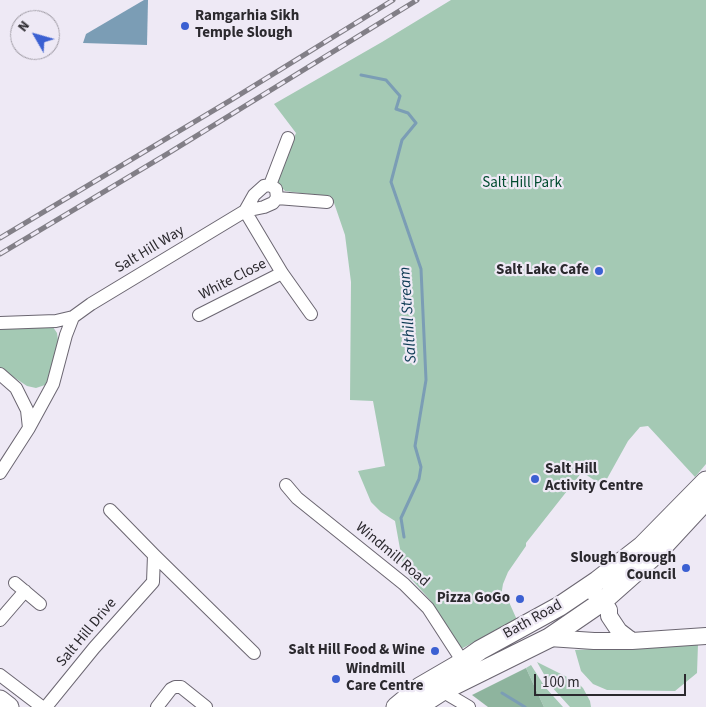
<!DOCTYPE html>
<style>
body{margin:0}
#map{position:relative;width:706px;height:707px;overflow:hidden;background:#eee9f5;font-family:"Source Sans 3",sans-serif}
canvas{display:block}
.north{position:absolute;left:10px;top:10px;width:50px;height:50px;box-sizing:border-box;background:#eee9f5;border:1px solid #a09ca5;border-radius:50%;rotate:308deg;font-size:14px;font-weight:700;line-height:20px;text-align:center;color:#2b292e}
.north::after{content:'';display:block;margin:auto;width:18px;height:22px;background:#3b60d2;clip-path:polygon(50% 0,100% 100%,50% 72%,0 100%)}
.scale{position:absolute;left:534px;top:674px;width:152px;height:22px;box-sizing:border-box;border:2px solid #2b292e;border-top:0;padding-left:6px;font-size:15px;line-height:18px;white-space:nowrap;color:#2b292e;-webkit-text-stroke:4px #eee9f5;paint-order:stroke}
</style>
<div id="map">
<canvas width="706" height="707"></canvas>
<div class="north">N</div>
<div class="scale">100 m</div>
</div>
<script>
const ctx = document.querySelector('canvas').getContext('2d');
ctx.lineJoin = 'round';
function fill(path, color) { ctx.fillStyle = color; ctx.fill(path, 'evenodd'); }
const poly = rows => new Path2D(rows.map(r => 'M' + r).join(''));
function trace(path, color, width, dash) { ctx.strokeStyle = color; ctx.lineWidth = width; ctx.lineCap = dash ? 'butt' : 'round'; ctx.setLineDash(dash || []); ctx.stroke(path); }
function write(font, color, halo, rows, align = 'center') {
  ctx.font = font + ' "Source Sans 3",sans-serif'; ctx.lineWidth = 4.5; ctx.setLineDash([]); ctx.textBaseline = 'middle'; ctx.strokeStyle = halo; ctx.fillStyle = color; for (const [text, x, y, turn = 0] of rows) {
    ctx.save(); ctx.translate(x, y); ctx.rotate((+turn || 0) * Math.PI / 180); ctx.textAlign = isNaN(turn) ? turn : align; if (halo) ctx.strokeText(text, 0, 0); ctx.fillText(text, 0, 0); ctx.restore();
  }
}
fill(poly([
 [451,0,706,0,706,464,695,477,648,426,640,427,628,441,603,486,582,472,526,543,526,546,508,572,503,584,501,596,509,602,517,620,457,651,431,601,404,571,395,521,381,512,371,502,358,471,385,466,373,401,350,400,351,282,345,235,332,197,285,191,275,180,296,133,274,104,382,42],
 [53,327,57,333,58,340,49,378,45,385,36,388,27,386,0,368,0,328],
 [698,644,697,673,675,691,607,690,593,684,581,671,575,650],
 [537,662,577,682,583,688,590,701,591,707,570,707,550,685],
 [531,665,545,687,563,707,544,707,526,668]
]), '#a4c9b4');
fill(poly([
 [526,668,544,707,488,707,472,695]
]), '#8eb49e');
fill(poly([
 [144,0,148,0,147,45,83,43,86,34]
]), '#7b9db5');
trace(poly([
 [361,75,386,80,400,96,396,109,408,113,416,123,402,140,391,182,421,269,426,380,415,446,421,467,419,479,401,518,404,537],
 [502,693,525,707]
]), '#7b9db5', 3);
const street = poly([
 [270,185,288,138],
 [277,198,327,202],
 [245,211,282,273,311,314],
 [199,315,282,273],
 [0,323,56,321,73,317],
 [0,374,16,388,27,410,29,428],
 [0,473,29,428,53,384,66,335,73,317,91,304,245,211,264,207,273,203,277,198,276,189,270,185,264,186,254,195,245,211],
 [286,485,297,498,404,584,428,608,463,662],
 [110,510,154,555,254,653],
 [15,583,40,604],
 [0,620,25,591],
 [0,675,42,707],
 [442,691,469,707],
 [46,707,94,648,153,582,154,555],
 [157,707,171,689,175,687,181,687,206,707]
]);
const secondary = poly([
 [594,593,603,601,609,610,609,616,619,631,632,641],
 [549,638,594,641,632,641,706,636]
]);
const primary = poly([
 [0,700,9,707],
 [396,707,420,687,463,662,480,650,560,606,597,581,642,546,706,481],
 [417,707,442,691,549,638,603,601,656,554,706,500]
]);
trace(street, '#6b6671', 14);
trace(secondary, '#6b6671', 18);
trace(primary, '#6b6671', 21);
trace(street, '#fff', 12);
trace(secondary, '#fff', 16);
trace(primary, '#fff', 19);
const rail = poly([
 [0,238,231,100,393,0],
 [0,254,167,154,417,0]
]);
trace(rail, '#827f87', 5);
trace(rail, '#eee9f5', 3, [9]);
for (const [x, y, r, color] of [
 [185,26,5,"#3b60d2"],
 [599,271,5,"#3b60d2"],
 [535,479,5,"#3b60d2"],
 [686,568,5,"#3b60d2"],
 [520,599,5,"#3b60d2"],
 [435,651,5,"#3b60d2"],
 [336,679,5,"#3b60d2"]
]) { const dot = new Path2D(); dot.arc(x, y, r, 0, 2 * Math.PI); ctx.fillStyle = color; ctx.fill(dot); trace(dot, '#eee9f5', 2); }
write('bold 15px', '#2b292e', '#eee9f5', [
 ["Ramgarhia Sikh",195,17,"left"],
 ["Temple Slough",195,34,"left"],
 ["Salt Lake Cafe",589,271],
 ["Salt Hill",545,470,"left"],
 ["Activity Centre",545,487,"left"],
 ["Slough Borough",676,559],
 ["Council",676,576],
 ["Pizza GoGo",510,599],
 ["Salt Hill Food & Wine",425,651],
 ["Windmill",346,670,"left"],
 ["Care Centre",346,687,"left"]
], 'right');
write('15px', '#014b2f', '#eee9f5', [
 ["Salt Hill Park",522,184]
]);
write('15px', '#2b292e', '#eee9f5', [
 ["Salt Hill Way",150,250,-31],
 ["White Close",233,280,-27],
 ["Windmill Road",392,555,40],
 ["Bath Road",533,620,-29],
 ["Salt Hill Drive",87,633,-50]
]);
write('italic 16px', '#0d3a54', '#eee9f5', [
 ["Salthill Stream",409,315,-94]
]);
</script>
